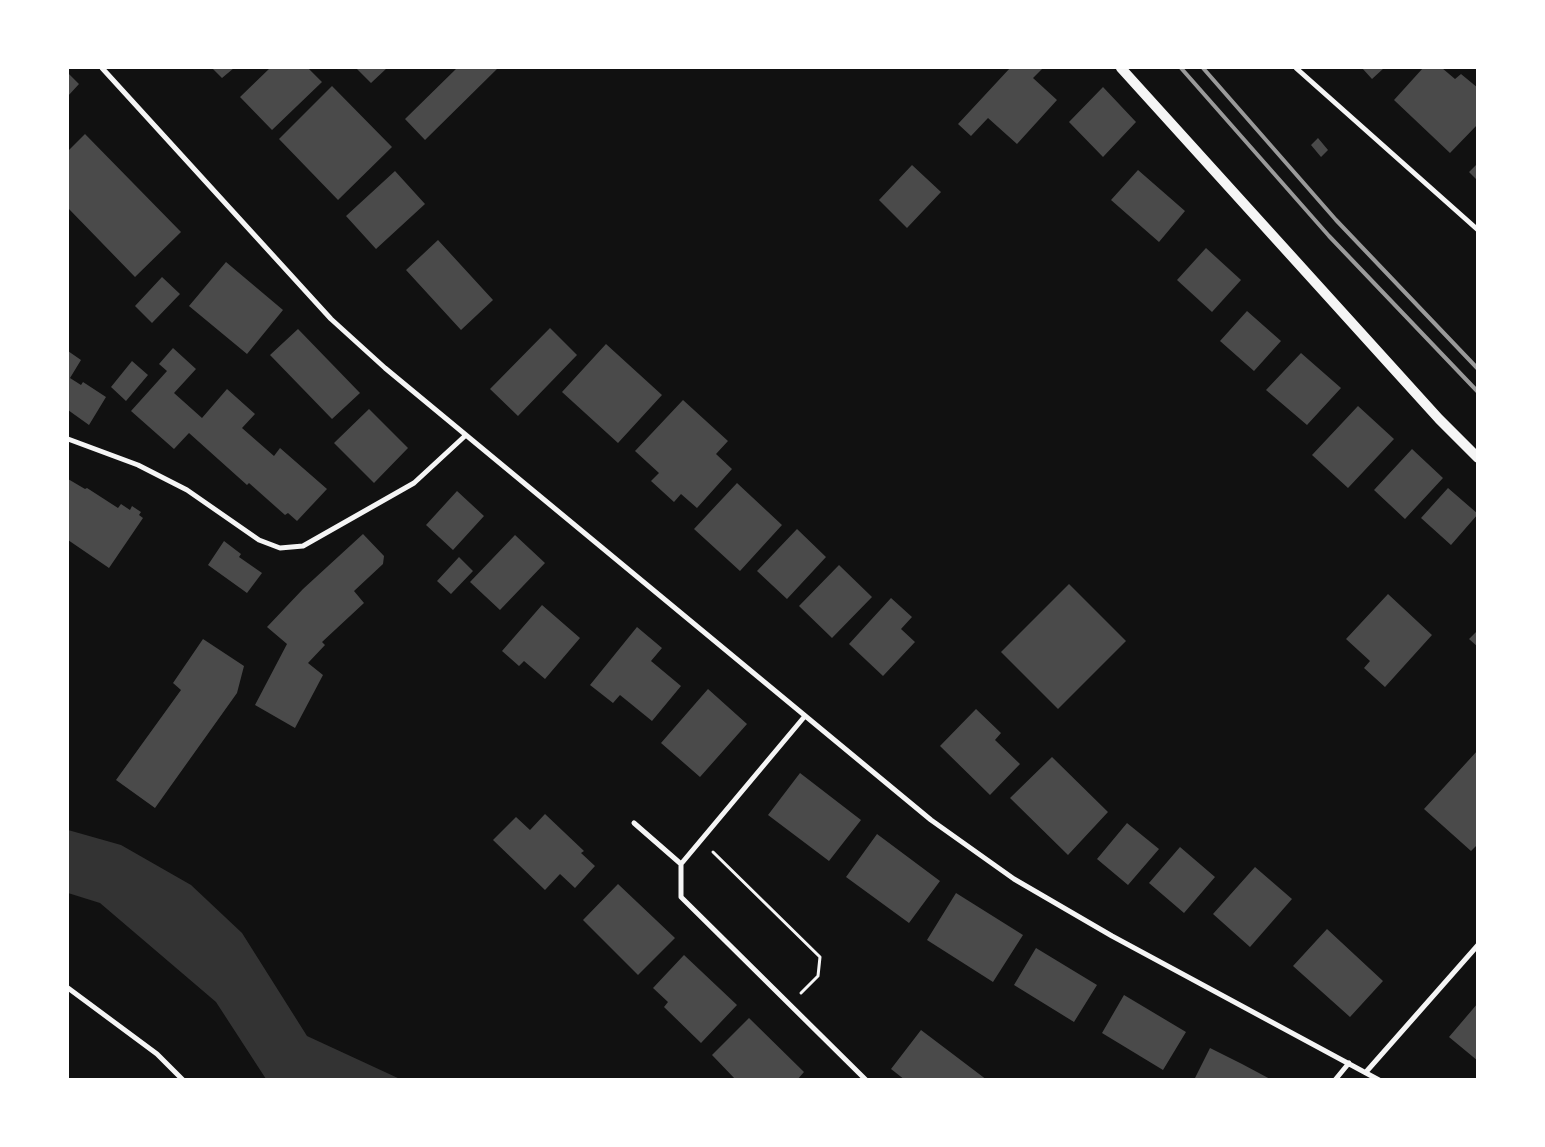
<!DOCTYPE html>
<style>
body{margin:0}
#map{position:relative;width:1545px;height:1147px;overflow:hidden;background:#111;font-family:"Varela Round",sans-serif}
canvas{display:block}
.frame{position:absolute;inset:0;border:69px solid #fff;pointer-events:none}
</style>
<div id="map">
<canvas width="1545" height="1147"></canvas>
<div class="frame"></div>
</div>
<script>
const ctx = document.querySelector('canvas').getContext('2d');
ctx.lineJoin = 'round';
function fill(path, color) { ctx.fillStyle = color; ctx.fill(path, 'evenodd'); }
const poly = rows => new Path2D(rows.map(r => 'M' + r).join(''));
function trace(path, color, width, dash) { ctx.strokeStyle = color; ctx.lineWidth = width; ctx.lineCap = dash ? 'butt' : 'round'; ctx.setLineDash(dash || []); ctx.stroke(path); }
fill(poly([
 [68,830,121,845,191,885,242,933,307,1036,400,1079,266,1079,216,1002,100,903,68,893]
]), '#333');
fill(poly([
 [212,68,234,68,222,78],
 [270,68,308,68,322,82,272,130,240,97],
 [356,68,387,68,371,83],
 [457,68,495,68,497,69,425,140,405,119],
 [1010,68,1043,68,1033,78,1057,100,1017,144,988,118,971,136,958,124],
 [1362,68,1384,68,1372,79],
 [1423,68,1442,68,1455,79,1461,74,1478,88,1478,124,1450,153,1394,100],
 [68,73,79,84,68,96],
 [332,86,392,147,338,200,279,139],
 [1103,87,1136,122,1103,157,1069,122],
 [85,134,181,232,135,277,68,208,68,151],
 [1318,138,1328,150,1321,157,1311,145],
 [1478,163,1478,181,1469,172],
 [912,165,941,192,907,228,879,200],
 [1138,170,1185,211,1159,242,1111,200],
 [395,171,425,204,376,249,346,216],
 [438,240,493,300,461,330,406,270],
 [1206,248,1241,280,1212,312,1177,280],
 [226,262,283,310,247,354,189,306],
 [162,277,180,294,152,323,135,306],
 [1247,311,1281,341,1254,371,1220,341],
 [550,328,577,355,518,416,490,389],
 [298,329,360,393,332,419,270,355],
 [606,344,662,395,618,443,562,392],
 [173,348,196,369,174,393,202,418,227,389,255,414,242,428,274,456,280,448,327,489,297,521,288,513,285,515,249,483,247,485,189,433,174,449,131,411,167,371,159,364],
 [68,351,81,360,70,378,81,385,83,382,106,397,89,425,68,410],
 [1301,353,1341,388,1307,425,1266,390],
 [132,361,148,375,126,401,111,387],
 [683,400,728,441,716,454,732,469,697,508,681,494,674,502,651,481,659,473,635,451],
 [1358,406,1394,439,1348,488,1312,455],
 [369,409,408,448,374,483,334,443],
 [1412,449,1443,478,1405,519,1374,490],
 [68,479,85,489,87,488,118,508,121,504,130,510,132,506,141,512,139,515,143,518,109,568,68,540],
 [737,483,782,525,740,571,694,529],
 [1448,488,1478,514,1451,545,1421,518],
 [457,491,484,516,453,550,426,525],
 [797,529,826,557,787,599,757,571],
 [363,534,384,556,383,564,354,591,364,603,322,642,325,645,308,663,323,675,295,728,255,705,287,644,267,627,303,589],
 [515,535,545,563,500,610,470,582],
 [224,541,241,554,239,557,262,573,247,593,208,565],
 [459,557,473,571,451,594,437,581],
 [839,565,872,597,832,638,799,606],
 [1069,584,1126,641,1058,709,1001,652],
 [1388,594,1432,635,1385,687,1364,668,1370,661,1346,639],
 [891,598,912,617,901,629,915,642,883,676,849,644],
 [542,605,580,638,545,679,524,661,519,666,502,651],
 [637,627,662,648,651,661,681,686,652,721,620,695,613,703,590,685],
 [1478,630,1478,647,1469,639],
 [203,639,244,666,237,693,155,808,116,780,181,690,173,683],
 [708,689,747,724,700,777,661,743],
 [976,709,1001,733,995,740,1020,764,990,795,940,746],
 [1478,750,1478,844,1471,851,1424,809],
 [1052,757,1108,812,1068,855,1010,798],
 [800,773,861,820,829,861,768,815],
 [545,814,584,851,581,853,595,866,575,888,560,874,545,890,493,840,516,817,530,830],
 [1127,823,1159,849,1128,885,1097,859],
 [877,834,940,881,909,923,846,877],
 [1180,847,1215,877,1184,913,1149,883],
 [1255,867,1292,899,1250,947,1213,914],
 [618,884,675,938,638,975,583,920],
 [956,893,1023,935,993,982,927,940],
 [1327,929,1383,981,1350,1017,1293,966],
 [1036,948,1097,985,1074,1022,1014,985],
 [684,955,737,1005,701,1043,664,1007,668,1002,653,988],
 [1124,995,1186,1032,1163,1070,1102,1033],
 [1478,1003,1478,1061,1449,1037],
 [749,1018,804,1072,797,1080,736,1080,712,1055],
 [921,1030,958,1058,987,1080,905,1080,891,1069],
 [1210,1048,1242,1064,1272,1080,1194,1080]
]), '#4a4a4a');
trace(poly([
 [713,852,820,957,818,976,801,993]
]), '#f5f5f5', 3);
trace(poly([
 [102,68,331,319,385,368,931,820,1014,879,1112,936,1379,1080],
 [1296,68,1478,230],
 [68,439,138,465,187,490,259,540,280,548,303,546,414,483,466,435],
 [805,716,681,864,681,897,866,1080],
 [634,823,681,864],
 [68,988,157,1054,183,1080],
 [1366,1072,1478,945],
 [1335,1080,1349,1063]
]), '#f5f5f5', 5);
trace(poly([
 [1121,68,1439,419,1478,458]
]), '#f5f5f5', 10);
trace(poly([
 [1181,68,1329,236,1478,392],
 [1203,68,1336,220,1478,369]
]), '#9a9a9a', 4);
</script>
